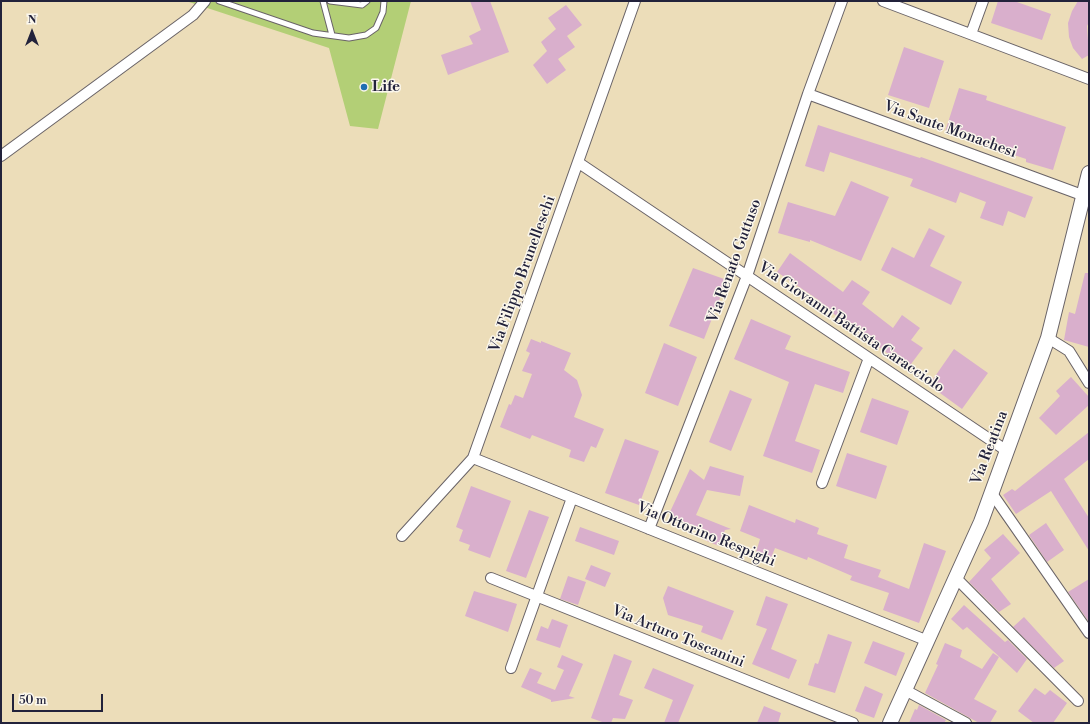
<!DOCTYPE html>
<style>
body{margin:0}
#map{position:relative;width:1090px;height:724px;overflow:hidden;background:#ecddb9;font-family:"Libre Bodoni",serif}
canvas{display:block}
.frame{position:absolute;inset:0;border:2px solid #22223b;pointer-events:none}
.north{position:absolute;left:12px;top:12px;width:40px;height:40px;-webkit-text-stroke:3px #fbf7ec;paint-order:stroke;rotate:0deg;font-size:11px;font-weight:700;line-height:16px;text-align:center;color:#22223b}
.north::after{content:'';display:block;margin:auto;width:14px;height:18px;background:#22223b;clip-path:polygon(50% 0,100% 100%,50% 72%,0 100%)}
.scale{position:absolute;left:12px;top:694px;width:91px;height:18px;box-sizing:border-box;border:2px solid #22223b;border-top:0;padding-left:5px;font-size:12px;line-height:14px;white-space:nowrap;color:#22223b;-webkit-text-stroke:3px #fbf7ec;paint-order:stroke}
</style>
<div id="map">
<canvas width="1090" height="724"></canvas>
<div class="frame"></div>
<div class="north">N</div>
<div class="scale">50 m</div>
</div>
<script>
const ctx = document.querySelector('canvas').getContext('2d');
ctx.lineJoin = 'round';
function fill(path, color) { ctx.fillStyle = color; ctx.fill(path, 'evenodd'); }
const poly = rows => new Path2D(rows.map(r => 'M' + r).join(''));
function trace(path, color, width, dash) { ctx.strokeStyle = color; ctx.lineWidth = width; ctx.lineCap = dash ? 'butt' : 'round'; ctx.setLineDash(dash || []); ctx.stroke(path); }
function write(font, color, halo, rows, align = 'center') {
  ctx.font = font + ' "Libre Bodoni",serif'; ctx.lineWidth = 3; ctx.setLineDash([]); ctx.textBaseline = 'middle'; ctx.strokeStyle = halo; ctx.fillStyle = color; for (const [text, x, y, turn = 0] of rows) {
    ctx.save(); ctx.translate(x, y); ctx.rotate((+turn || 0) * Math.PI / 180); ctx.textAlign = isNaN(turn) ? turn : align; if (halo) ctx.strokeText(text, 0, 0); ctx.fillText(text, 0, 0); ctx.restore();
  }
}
fill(poly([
 [186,1,411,1,378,129,350,126,329,48]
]), '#b3cf76');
fill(poly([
 [470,1,490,1,509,52,448,75,441,55,473,44,469,36,481,30],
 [998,1,1014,1,1051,14,1042,40,991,23],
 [1078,1,1089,1,1089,22,1087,26,1089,55,1082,59,1073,48,1069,37,1068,23,1072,11],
 [566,5,582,25,567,36,575,47,558,59,566,70,547,84,533,65,547,51,541,42,556,29,548,18],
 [904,47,944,61,929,108,888,95],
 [959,88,987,96,986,100,1066,127,1053,170,1026,162,1026,159,945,132],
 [818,125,920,158,921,157,1033,197,1025,218,1008,211,1003,226,980,218,986,202,960,192,956,203,910,186,913,179,830,152,824,172,805,166],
 [851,181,889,197,861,261,810,240,810,242,778,233,788,202,835,216],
 [929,228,945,236,930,266,962,282,951,305,881,270,892,247,914,258],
 [790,253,843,292,852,280,870,292,862,304,893,328,902,315,920,328,911,340,923,348,908,368,869,340,870,339,818,303,820,301,777,272],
 [693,268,727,280,704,339,669,326],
 [1085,273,1089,273,1089,347,1064,340,1069,312,1075,314],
 [751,319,791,336,785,349,850,372,843,393,815,384,795,441,820,450,812,473,763,456,789,382,734,359],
 [531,339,541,343,541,341,571,353,564,370,577,380,582,395,574,417,604,429,596,448,591,446,584,462,569,457,571,450,532,435,530,439,500,427,509,404,511,405,515,395,523,398,532,374,522,371,530,353,526,351],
 [664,343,697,357,678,406,645,393],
 [954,349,988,373,962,409,929,385],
 [1071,377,1089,397,1089,405,1056,435,1039,418,1060,396,1056,391],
 [730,390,752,399,731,451,709,442],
 [872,398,909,411,897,445,860,432],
 [1089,432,1089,459,1064,479,1089,518,1089,551,1051,491,1016,514,1003,495,1012,489,1015,491],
 [625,439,659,451,639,505,605,493],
 [847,453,887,466,876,499,836,486],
 [710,466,744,476,740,496,707,490,696,515,731,529,725,530,719,546,702,539,706,530,684,530,669,514,690,469,704,480],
 [471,486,511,501,490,558,468,550,470,545,459,541,463,530,456,527],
 [749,505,795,523,796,519,819,528,817,534,848,545,844,558,881,570,878,577,909,589,924,543,946,551,919,623,883,610,889,593,850,580,852,576,808,557,807,560,775,548,769,563,754,559,760,539,740,531],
 [529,510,549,517,526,578,506,571],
 [1046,523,1064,550,1047,562,1029,535],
 [580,527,619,541,614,555,575,541],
 [1003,534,1020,553,991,579,1011,604,999,612,969,582,991,558,984,550],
 [591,565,611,573,605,587,585,579],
 [568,576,586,582,578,605,560,599],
 [1089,579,1089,622,1068,592],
 [668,586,734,611,722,640,701,632,703,626,668,615,663,598],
 [474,591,517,604,508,632,465,616],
 [766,596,788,604,771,649,797,660,789,679,752,664,767,629,756,625],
 [964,605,1005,642,1008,640,1027,659,1017,673,967,627,963,630,951,619],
 [1024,617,1064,661,1054,668,1013,627],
 [552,619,568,625,560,648,536,640,541,626,548,629],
 [828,634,852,642,835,693,808,685,815,663,818,664],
 [873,641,905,653,896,676,864,663],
 [945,643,962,650,960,657,982,669,993,653,999,657,974,699,997,711,990,723,979,723,925,693,938,665,936,664],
 [614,654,632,661,619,695,633,700,625,719,613,718,611,723,605,723,591,718],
 [562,655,583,664,569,696,575,698,551,702,551,700,521,687,530,668,542,673,537,683,555,690,564,670,557,667],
 [653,668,694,685,678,723,664,723,673,700,644,688],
 [865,686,883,694,874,718,855,711],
 [1035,688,1045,695,1050,690,1067,703,1053,723,1034,723,1018,711],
 [919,705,946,720,944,723,909,723,915,709,917,710],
 [764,706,781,713,778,723,757,723]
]), '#d9afcc');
const lane = poly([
 [219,1,313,33,349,38,366,35,376,28,383,12,384,1],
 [323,1,332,35],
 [330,1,362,5,367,1]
]);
const street = poly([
 [883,1,1089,79],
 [971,34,983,1],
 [808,94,1082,195],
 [1,156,193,15,205,1],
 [579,163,1007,451],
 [1048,338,1069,351,1089,383],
 [473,458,928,641],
 [822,483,869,358],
 [991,492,1089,633],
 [649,529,747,276,808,94,842,1],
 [402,536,473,458,635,1],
 [491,578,853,723],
 [956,578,1078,701],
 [511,668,572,498],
 [905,690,966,723]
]);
const secondary = poly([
 [890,723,981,522,1048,338,1089,173]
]);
trace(lane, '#696367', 7);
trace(street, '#696367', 12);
trace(secondary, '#696367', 16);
trace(lane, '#fff', 5);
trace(street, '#fff', 10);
trace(secondary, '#fff', 14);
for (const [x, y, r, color] of [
 [364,87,4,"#1f6fb2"]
]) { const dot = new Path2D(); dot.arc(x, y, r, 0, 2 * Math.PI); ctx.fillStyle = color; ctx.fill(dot); trace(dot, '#fbf7ec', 1.5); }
write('bold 15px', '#22223b', '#fbf7ec', [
 ["Life",372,87]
], 'left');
write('15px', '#22223b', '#fbf7ec', [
 ["Via Sante Monachesi",950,130,20],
 ["Via Renato Guttuso",735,261,-70],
 ["Via Filippo Brunelleschi",523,274,-70],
 ["Via Giovanni Battista Caracciolo",851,328,34],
 ["Via Reatina",990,448,-69],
 ["Via Ottorino Respighi",706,535,22],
 ["Via Arturo Toscanini",678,637,22]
]);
</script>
